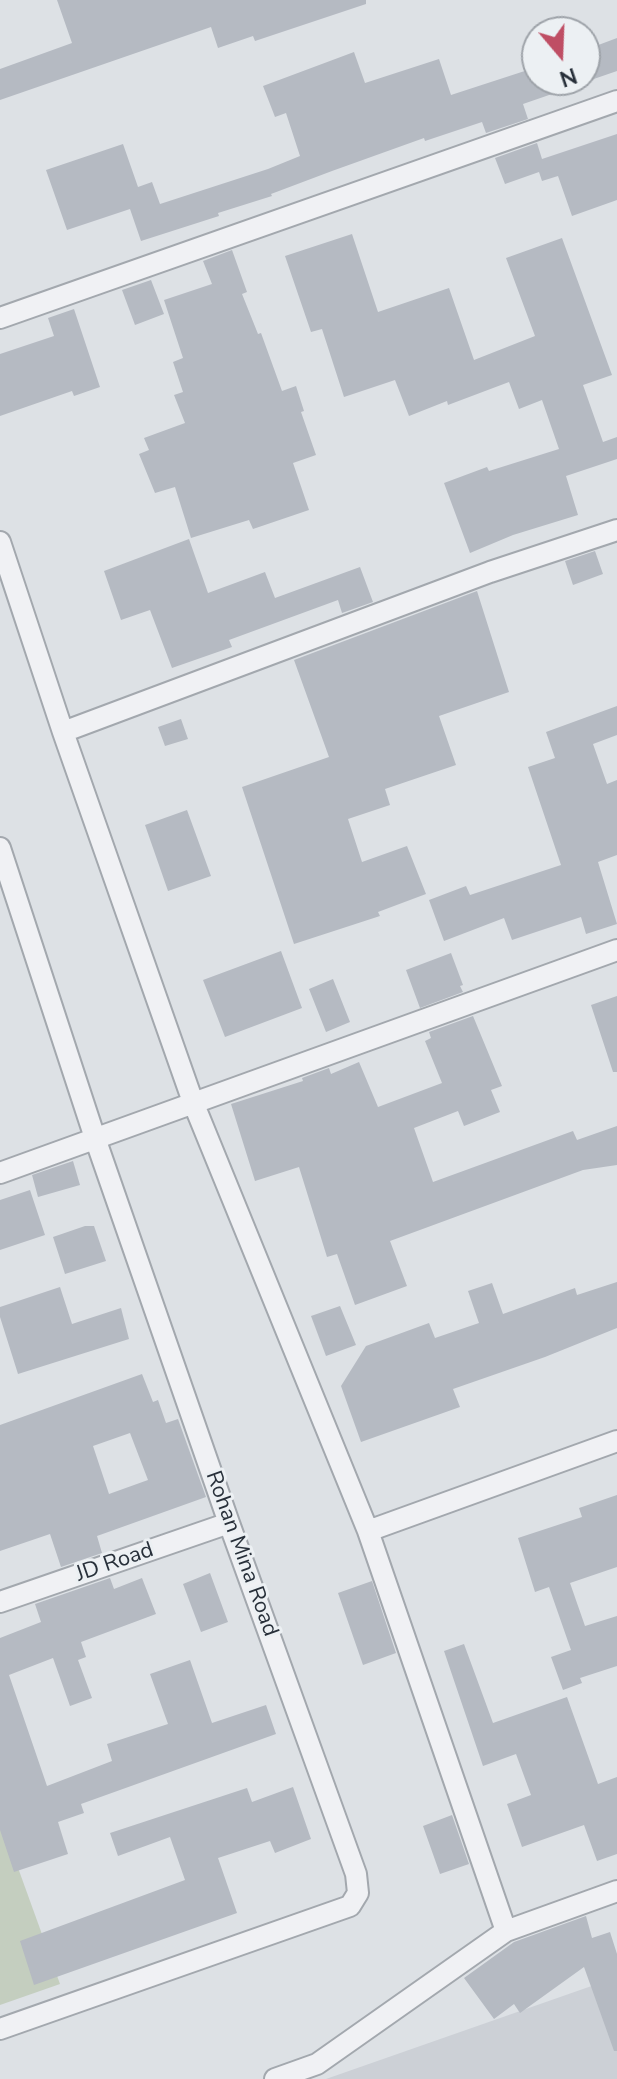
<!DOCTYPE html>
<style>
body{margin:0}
#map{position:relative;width:617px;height:2079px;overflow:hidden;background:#dde1e5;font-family:"Nunito Sans",sans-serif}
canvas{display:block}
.north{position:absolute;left:521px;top:16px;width:80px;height:80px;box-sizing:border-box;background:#ecf0f3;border:2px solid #9ea3a9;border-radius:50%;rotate:161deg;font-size:22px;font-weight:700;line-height:32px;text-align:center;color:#28303a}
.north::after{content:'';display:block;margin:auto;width:28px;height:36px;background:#bf4e64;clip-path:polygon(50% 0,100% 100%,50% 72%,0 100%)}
</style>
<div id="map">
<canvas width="617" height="2079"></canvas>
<div class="north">N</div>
</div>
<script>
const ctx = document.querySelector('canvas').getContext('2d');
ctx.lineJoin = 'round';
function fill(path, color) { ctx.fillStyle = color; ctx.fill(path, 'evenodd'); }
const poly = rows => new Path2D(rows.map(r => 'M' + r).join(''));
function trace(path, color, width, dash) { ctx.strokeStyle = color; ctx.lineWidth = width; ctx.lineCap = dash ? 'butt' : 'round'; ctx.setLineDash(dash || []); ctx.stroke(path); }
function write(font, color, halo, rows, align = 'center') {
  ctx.font = font + ' "Nunito Sans",sans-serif'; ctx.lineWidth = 6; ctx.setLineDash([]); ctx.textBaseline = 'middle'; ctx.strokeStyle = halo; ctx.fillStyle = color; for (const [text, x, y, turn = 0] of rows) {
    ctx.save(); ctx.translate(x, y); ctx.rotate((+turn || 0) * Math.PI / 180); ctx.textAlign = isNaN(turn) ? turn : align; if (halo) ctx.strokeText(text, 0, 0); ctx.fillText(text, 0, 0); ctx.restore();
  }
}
fill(poly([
 [603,1982,617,2023,617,2079,326,2079]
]), '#ccd0d6');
fill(poly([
 [0,1818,60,1984,0,2005]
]), '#c4cebf');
fill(poly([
 [57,0,366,0,366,4,255,41,253,36,218,48,211,27,0,100,0,69,72,43],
 [617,38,617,71,585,82,585,50],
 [354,52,365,83,439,59,451,95,537,67,537,80,580,80,581,84,523,104,528,119,486,133,482,122,425,141,424,138,332,171,271,194,272,196,218,213,219,216,141,241,130,209,67,230,46,170,123,144,138,187,152,182,160,204,268,169,300,156,286,113,275,117,263,86],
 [617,134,617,200,572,216,558,176,542,181,539,172,505,184,495,158,537,143,542,159],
 [352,234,378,312,449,288,474,360,535,336,506,258,562,238,612,375,583,385,603,442,617,437,617,459,566,476,578,515,513,535,470,553,444,483,487,467,489,471,559,449,542,400,519,409,509,382,448,405,447,401,409,416,395,380,344,397,322,329,311,332,285,256],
 [232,250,247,292,242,294,258,334,261,333,282,391,296,386,304,411,301,412,316,455,293,463,309,510,253,529,249,520,191,538,175,487,155,493,139,454,149,450,144,438,185,423,174,395,183,392,173,362,183,358,164,300,212,284,203,261],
 [151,280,164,314,135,325,122,290],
 [74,309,100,387,74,396,72,391,0,416,0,354,54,336,48,318],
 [189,539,208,593,265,572,275,598,360,567,373,602,342,613,338,600,229,640,232,647,172,668,150,610,121,620,104,571],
 [595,551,603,574,573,585,565,561],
 [477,591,509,692,439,716,456,765,385,789,390,805,348,819,362,862,407,846,426,894,378,912,380,916,294,944,242,787,329,757,294,660],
 [617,706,617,735,593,744,607,784,617,780,617,855,598,862,617,924,586,934,581,917,512,940,504,918,444,941,429,900,466,886,470,895,561,865,528,767,555,758,546,732],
 [181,719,188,739,165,746,158,727],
 [187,810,211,876,168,891,145,825],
 [281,951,302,1008,225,1037,203,980],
 [451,953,463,985,460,986,463,992,420,1008,406,970],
 [333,979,350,1022,326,1032,309,989],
 [617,996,617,1072,613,1072,591,1005],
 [473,1016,502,1086,491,1090,500,1112,464,1126,458,1111,414,1128,433,1182,573,1131,577,1140,617,1126,617,1165,583,1170,390,1241,407,1286,355,1305,337,1254,327,1257,299,1167,255,1181,231,1104,303,1081,302,1078,329,1068,331,1074,359,1062,378,1107,442,1083,425,1041,431,1038,429,1032],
 [73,1161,80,1185,38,1197,32,1175],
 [30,1190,45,1235,0,1250,0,1200],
 [85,1226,94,1226,106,1261,65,1274,53,1237],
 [617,1282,617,1328,545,1357,453,1389,460,1407,361,1442,341,1386,366,1346,429,1323,435,1338,479,1323,468,1291,492,1283,503,1314,575,1288,577,1295],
 [60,1287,72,1324,121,1308,129,1339,18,1374,0,1317,0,1307],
 [340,1306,356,1345,326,1356,311,1316],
 [142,1374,153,1402,158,1400,166,1423,178,1419,206,1497,97,1536,102,1553,61,1567,50,1534,0,1551,0,1425],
 [130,1433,148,1480,109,1494,93,1446],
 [617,1495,617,1567,570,1583,585,1626,617,1616,617,1666,580,1678,582,1683,563,1690,551,1657,571,1650,549,1587,535,1592,518,1538,582,1517,579,1508],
 [210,1573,228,1622,201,1632,183,1584],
 [110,1578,114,1589,142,1578,156,1614,81,1642,86,1657,78,1660,92,1698,70,1706,53,1658,9,1675,47,1786,112,1761,107,1744,168,1724,150,1674,190,1660,212,1723,266,1705,276,1734,81,1804,84,1813,58,1822,68,1854,14,1872,0,1830,0,1638,41,1622,35,1604],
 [372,1581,396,1653,363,1665,338,1593],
 [464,1644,493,1723,567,1697,598,1784,617,1777,617,1854,597,1861,584,1825,522,1847,507,1804,531,1795,516,1754,483,1766,444,1651],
 [293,1787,311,1839,275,1853,270,1841,218,1858,237,1913,34,1985,20,1941,185,1880,170,1837,118,1856,110,1833,247,1788,252,1802],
 [452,1815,469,1864,440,1874,423,1826],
 [586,1916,592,1938,610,1932,617,1954,617,2051,614,2051,584,1967,520,2013,514,2004,494,2019,464,1978,514,1942]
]), '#b5bac2');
const street = poly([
 [0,318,617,101],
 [0,542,63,732,193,1102,368,1531,506,1931],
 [63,732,490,572,617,530],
 [0,848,95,1138,229,1523,356,1874,358,1893,350,1906,0,2029],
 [0,1173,617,950],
 [368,1531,617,1441],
 [0,1602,229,1523],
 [275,2079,317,2064,506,1931,617,1891]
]);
trace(street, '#a3a8ae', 24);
trace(street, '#f0f1f4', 20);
write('22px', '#28303a', '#ecf0f3', [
 ["Rohan Mina Road",241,1554,70],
 ["JD Road",115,1563,-19]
]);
</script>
